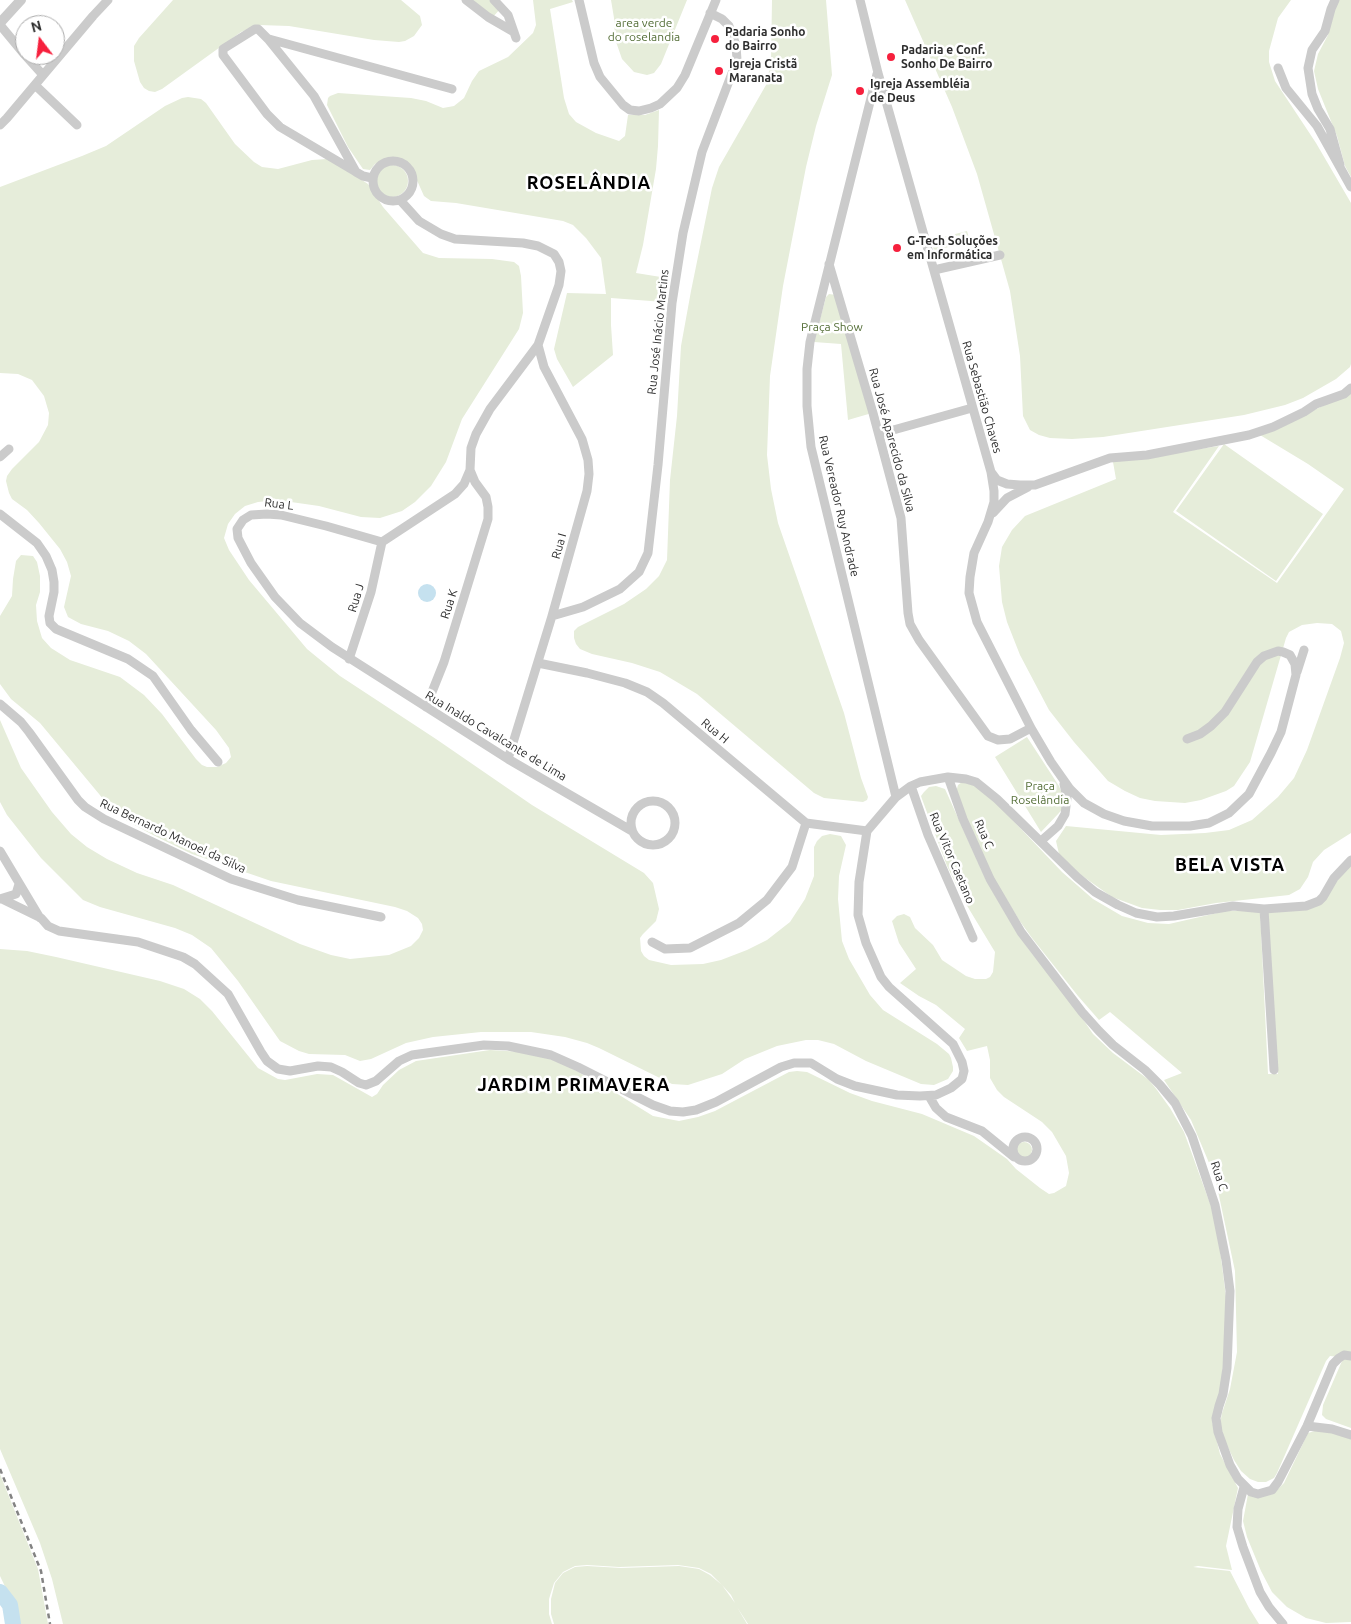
<!DOCTYPE html>
<meta charset="utf-8">
<style>
body{margin:0}
#map{position:relative;width:1351px;height:1624px;overflow:hidden;background:#fff;font-family:Ubuntu,sans-serif}
canvas{display:block}
.north{position:absolute;left:15px;top:15px;width:50px;height:50px;box-sizing:border-box;background:#fff;border:1px solid #ababab;border-radius:50%;rotate:345deg;font-size:14px;font-weight:700;line-height:20px;text-align:center;color:#2e2e2e}
.north::after{content:'';display:block;margin:auto;width:18px;height:22px;background:#f6203d;clip-path:polygon(50% 0,100% 100%,50% 72%,0 100%)}
</style>
<div id="map">
<canvas width="1351" height="1624"></canvas>
<div class="north">N</div>
</div>
<script>
const ctx = document.querySelector('canvas').getContext('2d');
ctx.lineJoin = 'round';
function fill(path, color) { ctx.fillStyle = color; ctx.fill(path, 'evenodd'); }
const poly = rows => new Path2D(rows.map(r => 'M' + r).join(''));
function trace(path, color, width, dash) { ctx.strokeStyle = color; ctx.lineWidth = width; ctx.lineCap = dash ? 'butt' : 'round'; ctx.setLineDash(dash || []); ctx.stroke(path); }
function write(font, color, halo, rows, align = 'center') {
  ctx.font = font + ' Ubuntu,sans-serif'; ctx.lineWidth = 5; ctx.setLineDash([]); ctx.textBaseline = 'middle'; ctx.strokeStyle = halo; ctx.fillStyle = color; for (const [text, x, y, turn = 0] of rows) {
    ctx.save(); ctx.translate(x, y); ctx.rotate((+turn || 0) * Math.PI / 180); ctx.textAlign = isNaN(turn) ? turn : align; if (halo) ctx.strokeText(text, 0, 0); ctx.fillText(text, 0, 0); ctx.restore();
  }
}
fill(poly([
 [173,0,401,0,420,16,422,25,414,36,405,41,399,42,374,40,289,26,259,25,241,32,162,89,155,92,149,91,144,88,140,82,134,61,134,46,139,38],
 [471,0,492,0,501,8,492,18],
 [533,0,572,0,573,2,550,9,564,98,569,114,576,122,596,133,619,141,625,136,628,115,645,115,659,110,658,146,656,169,643,245,636,273,667,278,664,302,611,298,611,325,613,355,573,387,557,359,554,349,567,293,606,294,601,258,586,238,573,225,563,221,456,203,431,201,424,196,411,167,402,159,385,159,375,164,370,170,363,169,348,147,327,105,328,98,330,96,338,93,411,98,426,101,443,108,454,106,464,98,472,81,479,71,508,57,533,33,536,25],
 [611,0,687,0,661,64,654,73,647,75,634,72,622,59,615,39,614,18],
 [772,0,826,0,832,75,816,126,806,167,783,286,770,376,767,455,771,489,778,523,844,713,861,778,868,797,867,800,863,802,824,798,814,793,697,694,660,672,632,663,592,654,580,649,576,644,574,638,574,631,578,627,624,604,646,589,659,576,667,560,670,480,677,416,681,346,691,291,712,188,719,167,766,85,771,62],
 [905,0,1291,0,1278,18,1269,51,1269,62,1275,81,1316,143,1351,203,1351,364,1350,367,1336,379,1303,398,1285,405,1244,415,1103,437,1072,439,1050,438,1039,435,1030,430,1023,416,1020,356,1010,291,977,174,952,107],
 [1339,0,1351,0,1351,177,1345,166,1337,136,1318,89,1314,71,1318,54,1328,35,1333,15],
 [188,97,201,99,206,103,235,144,254,162,262,167,278,169,312,160,327,159,333,161,368,184,383,207,423,253,439,258,492,259,514,262,519,266,521,276,523,313,519,329,462,419,446,462,431,486,415,502,402,511,380,518,361,517,319,506,277,500,258,502,245,506,235,514,228,524,224,538,229,550,249,580,307,649,340,676,436,739,532,805,644,873,653,883,659,909,656,921,643,934,640,938,641,951,644,956,649,960,671,965,703,964,721,960,747,950,767,940,790,922,805,899,814,876,814,847,817,841,822,836,830,834,841,836,846,845,839,876,838,899,842,941,849,959,870,995,883,1010,937,1044,949,1054,951,1058,953,1067,953,1071,948,1079,934,1085,921,1084,866,1061,834,1044,818,1040,806,1040,777,1046,745,1059,722,1074,688,1085,672,1084,599,1048,587,1043,565,1037,531,1032,481,1032,433,1037,406,1043,371,1059,360,1061,345,1055,309,1054,299,1051,280,1041,238,981,211,948,192,935,175,928,100,907,83,900,41,858,7,815,0,802,0,720,21,768,52,812,71,834,87,847,107,859,137,873,173,885,300,944,331,955,350,959,389,955,411,946,419,938,423,930,422,924,418,918,407,911,395,907,271,881,192,854,153,835,127,821,109,806,40,723,11,699,0,684,0,616,12,596,13,579,16,561,21,555,33,556,37,562,40,576,40,592,36,605,37,621,42,638,51,648,70,660,120,677,144,695,162,714,196,759,202,765,207,767,217,767,226,763,231,757,229,748,216,730,146,654,129,641,108,631,81,624,68,617,64,607,71,576,67,562,60,549,39,523,27,510,12,499,9,493,6,481,7,476,12,469,39,442,48,425,49,413,44,396,32,380,18,374,0,373,0,187,82,156,106,146,165,106,182,98],
 '376 181a16 16 0 1 1 32 0a16 16 0 1 1-32 0Z',
 [967,231,970,241,934,251,932,240],
 [829,294,836,295,872,413,848,420,841,344,814,342,826,297],
 [1351,393,1351,833,1324,850,1313,862,1308,877,1300,889,1289,895,1216,903,1178,910,1160,910,1142,908,1112,897,1081,875,1059,854,1056,841,1066,826,1161,835,1205,833,1229,830,1252,820,1278,797,1294,778,1307,750,1340,658,1344,643,1341,631,1332,624,1317,623,1302,625,1289,632,1286,638,1250,762,1234,786,1226,791,1201,800,1185,803,1155,801,1140,798,1125,791,1108,781,1074,742,1049,710,1020,655,1007,622,1002,602,999,566,1002,547,1012,530,1025,516,1116,479,1113,462,1219,446,1173,512,1277,583,1344,489,1308,464,1260,435],
 [1224,444,1323,514,1276,581,1176,511],
 [1027,737,1059,786,1063,796,1062,809,1059,813,1041,832,995,757],
 [962,782,968,782,985,791,1062,872,1093,899,1122,916,1148,923,1169,924,1226,911,1260,911,1268,1074,1278,1074,1266,911,1306,908,1327,893,1351,864,1351,1428,1326,1419,1322,1415,1323,1405,1342,1361,1339,1357,1330,1356,1326,1361,1277,1473,1274,1478,1266,1482,1258,1482,1250,1479,1241,1471,1234,1460,1225,1441,1220,1424,1222,1413,1230,1389,1237,1352,1235,1271,1215,1177,1191,1120,1164,1080,1182,1073,1110,1012,1099,1020,1078,996,1032,938,1019,920,993,877,970,827,956,792,958,785],
 [936,786,945,789,986,880,1017,933,1030,951,1076,1009,1093,1034,1113,1053,1149,1080,1157,1090,1170,1108,1184,1132,1212,1209,1219,1242,1226,1297,1225,1352,1220,1390,1212,1421,1220,1454,1238,1488,1226,1546,1232,1570,1198,1566,1193,1567,1230,1571,1249,1608,1259,1624,748,1624,737,1607,747,1624,554,1624,551,1614,551,1599,555,1583,563,1573,575,1567,587,1566,621,1568,679,1566,699,1569,710,1575,722,1585,735,1603,731,1595,722,1585,711,1574,699,1568,678,1565,619,1567,587,1565,575,1566,563,1572,554,1583,549,1599,549,1614,552,1624,63,1624,52,1579,40,1543,0,1449,0,949,27,951,56,957,160,981,184,989,200,999,212,1011,258,1068,278,1079,285,1080,317,1074,333,1075,372,1097,377,1094,383,1085,399,1070,416,1061,490,1050,522,1052,550,1059,565,1065,608,1088,653,1116,679,1121,698,1117,715,1111,789,1072,797,1071,807,1072,850,1093,872,1101,922,1114,974,1136,1007,1159,1016,1169,1040,1188,1049,1194,1054,1193,1066,1186,1069,1173,1066,1156,1052,1132,1042,1122,1004,1097,997,1090,990,1078,990,1060,987,1046,967,1051,959,1038,965,1029,936,1005,919,996,900,983,916,969,899,943,892,921,897,916,904,914,910,917,915,928,933,945,942,960,966,976,975,979,986,979,990,977,993,972,995,952,966,904,947,866,922,799,921,796,924,792,929,787],
 '1016 1150a8 8 0 1 1 16 0a8 8 0 1 1-16 0Z',
 [1318,1430,1324,1430,1351,1439,1351,1622,1326,1623,1306,1618,1287,1607,1272,1592,1261,1571,1247,1537,1243,1521,1248,1494,1268,1495,1277,1490,1284,1483,1308,1433],
 [0,1474,38,1569,48,1624,17,1624,11,1599,0,1576]
]), '#e6edda');
fill(poly([
 '418 593a9 9 0 1 1 18 0a9 9 0 1 1-18 0Z'
]), '#c5e1ef');
trace(poly([
 [0,1592,10,1605,13,1624]
]), '#c5e1ef', 16);
trace(poly([
 [466,0,488,17,514,32],
 [494,0,508,15,516,38],
 [579,0,594,63,600,77,623,105,630,110,639,111,651,108,660,104,677,88,685,75,716,0],
 [860,0,878,73,991,472,994,491,994,502,988,522,974,553,970,577,969,593,977,622,1031,728,1051,762,1070,789,1084,803,1104,814,1124,821,1152,826,1190,826,1209,823,1229,813,1249,794,1271,753,1281,732,1296,675,1295,664,1290,655,1283,652,1278,651,1264,656,1257,662,1225,712,1211,726,1200,734,1187,739],
 [1335,0,1331,9,1325,31,1312,50,1308,68,1312,94,1318,109,1330,129,1340,165],
 [0,25,25,55],
 [269,39,452,89],
 [25,55,43,75],
 [1278,68,1286,88,1317,126,1351,187],
 [877,74,810,342,807,369,807,406,811,447,896,797],
 [35,85,77,125],
 [0,125,7,118,93,16,108,0],
 '373 181a20 20 0 1 1 40 0a20 20 0 1 1-40 0Z',
 [356,172,280,127,267,114,223,55,223,49,255,29,258,29,268,39,314,96,356,172,363,176,372,178],
 [400,200,419,221,441,234,455,239,523,243,538,246,554,254,559,262,561,271,559,285,538,345,490,409,476,434,471,448,470,470,475,482,486,497,488,507,488,519,444,662,426,707],
 [829,264,873,413,901,518,908,613,910,624,919,640,988,736,998,740,1010,739,1031,728],
 [934,270,1000,255],
 [879,434,972,408],
 [0,457,9,449],
 [470,470,464,484,455,494,382,542,326,526,281,515,267,514,251,515,243,520,237,529,238,538,251,563,275,597,300,623,332,647,508,759,632,831],
 [991,472,997,480,1007,484,1020,485,1035,485,1110,458,1147,455,1249,435,1273,427,1304,412,1316,404,1344,394,1351,388],
 [993,513,1007,498,1028,487],
 [0,514,37,543,46,556,52,570,54,582,54,592,49,616,50,623,56,629,128,659,153,676,191,730,218,762],
 [552,616,583,607,620,589,639,572,648,553,658,465,672,303,683,233,702,152,737,60,736,45,729,26,722,19,710,13],
 [349,659,371,592,382,542],
 [538,663,587,673,625,683,647,692,663,703,806,823,867,831],
 [1297,672,1304,650],
 [0,704,21,722,29,732,78,800,85,807,104,819,231,879,298,900,381,917],
 [508,759,552,616,587,491,589,474,588,460,582,439,544,367,538,345],
 [948,777,963,819,990,879,1021,932,1082,1012,1099,1031,1113,1045,1145,1070,1160,1085,1175,1103,1192,1136,1215,1205,1226,1260,1230,1291,1227,1368,1223,1394,1219,1406,1216,1418,1218,1432,1230,1465,1238,1479,1251,1492,1258,1494,1272,1490,1278,1482,1307,1426,1333,1364,1339,1358,1344,1355,1351,1356],
 [911,786,928,835,973,938],
 '631 823a22 22 0 1 1 44 0a22 22 0 1 1-44 0Z',
 [1041,841,1058,826,1065,814,1067,798,1064,784],
 [0,851,40,918],
 [0,899,16,894,19,884],
 [2,899,41,918,48,926,59,931,138,942,183,957,195,964,228,994,261,1052,267,1061,278,1069,290,1071,318,1066,331,1067,342,1072,359,1083,366,1085,376,1081,399,1061,412,1055,484,1045,508,1046,551,1055,578,1067,653,1105,670,1111,683,1112,696,1110,716,1102,781,1067,794,1063,811,1063,837,1079,855,1086,897,1095,920,1096,936,1095,951,1088,962,1079,964,1071,962,1062,953,1044,889,987,881,977,866,943,858,915,859,882,867,831,896,797,911,786,920,782,948,777,966,779,976,782,997,799,1077,877,1095,892,1118,905,1136,913,1157,917,1174,916,1233,906,1264,909,1306,906,1319,901,1323,897,1334,878,1351,860],
 [1264,909,1274,1070],
 [652,942,665,949,690,948,739,923,767,900,792,867,806,823],
 [929,1096,936,1108,946,1117,982,1131,1014,1157],
 '1013 1149a12 12 0 1 1 24 0a12 12 0 1 1-24 0Z',
 [1307,1426,1332,1429,1351,1435],
 [1244,1487,1238,1509,1237,1527,1243,1547,1260,1592,1269,1607,1283,1624]
]), '#cbcbcb', 9);
trace(poly([
 [0,23,21,0]
]), '#cbcbcb', 10);
trace(poly([
 [0,1469,41,1571,50,1624]
]), '#838383', 2.5, [5, 4]);
for (const [x, y, r, color] of [
 [715,39,5,"#f6203d"],
 [891,57,5,"#f6203d"],
 [719,71,5,"#f6203d"],
 [860,91,5,"#f6203d"],
 [897,248,5,"#f6203d"]
]) { const dot = new Path2D(); dot.arc(x, y, r, 0, 2 * Math.PI); ctx.fillStyle = color; ctx.fill(dot); trace(dot, '#fff', 2); }
write('12px', '#546e37', '#fff', [
 ["area verde",644,23],
 ["do roselandia",644,37],
 ["Praça Show",832,327],
 ["Praça",1040,786],
 ["Roselândia",1040,800]
]);
write('bold 12px', '#2e2e2e', '#fff', [
 ["Padaria Sonho",725,32],
 ["do Bairro",725,46],
 ["Padaria e Conf.",901,50],
 ["Sonho De Bairro",901,64],
 ["Igreja Cristã",729,64],
 ["Maranata",729,78],
 ["Igreja Assembléia",870,84],
 ["de Deus",870,98],
 ["G-Tech Soluções",907,241],
 ["em Informática",907,255]
], 'left');
write('12px', '#2e2e2e', '#fff', [
 ["Rua José Inácio Martins",658,332,-84],
 ["Rua Sebastião Chaves",982,397,74],
 ["Rua José Aparecido da Silva",892,440,75],
 ["Rua L",279,504,7],
 ["Rua Vereador Ruy Andrade",839,506,77],
 ["Rua I",559,546,-74],
 ["Rua J",356,598,-73],
 ["Rua K",449,604,-72],
 ["Rua H",715,731,40],
 ["Rua Inaldo Cavalcante de Lima",496,736,31],
 ["Rua C",984,834,66],
 ["Rua Bernardo Manoel da Silva",173,836,25],
 ["Rua Vitor Caetano",952,858,67],
 ["Rua C",1219,1176,72]
]);
ctx.letterSpacing = '1px';
write('bold 18px', '#000', '#fff', [
 ["ROSELÂNDIA",589,183],
 ["BELA VISTA",1230,865],
 ["JARDIM PRIMAVERA",574,1085]
]);
ctx.letterSpacing = '0px';
</script>
